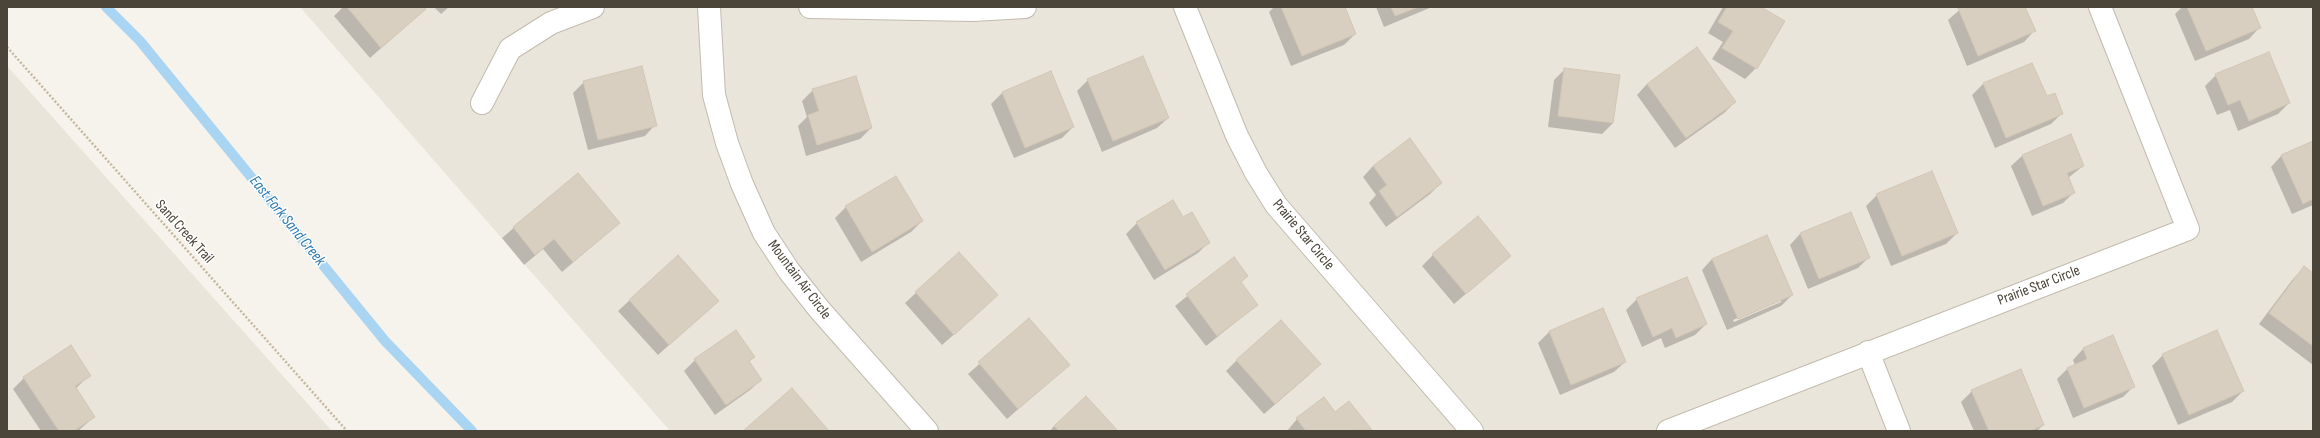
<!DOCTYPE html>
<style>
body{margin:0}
#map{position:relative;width:2320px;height:438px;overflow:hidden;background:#f6f3ec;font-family:"Sofia Sans Condensed",sans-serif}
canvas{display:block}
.frame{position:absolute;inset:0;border:8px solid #4b4439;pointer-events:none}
</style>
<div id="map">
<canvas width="2320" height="438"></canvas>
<div class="frame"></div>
</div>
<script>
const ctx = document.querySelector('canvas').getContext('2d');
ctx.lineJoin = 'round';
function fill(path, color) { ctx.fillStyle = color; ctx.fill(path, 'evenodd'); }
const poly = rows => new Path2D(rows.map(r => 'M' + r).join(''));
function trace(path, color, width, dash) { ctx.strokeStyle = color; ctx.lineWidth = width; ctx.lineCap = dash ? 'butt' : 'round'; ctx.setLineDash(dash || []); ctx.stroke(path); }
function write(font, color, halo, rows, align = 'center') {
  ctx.font = font + ' "Sofia Sans Condensed",sans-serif'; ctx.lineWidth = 3; ctx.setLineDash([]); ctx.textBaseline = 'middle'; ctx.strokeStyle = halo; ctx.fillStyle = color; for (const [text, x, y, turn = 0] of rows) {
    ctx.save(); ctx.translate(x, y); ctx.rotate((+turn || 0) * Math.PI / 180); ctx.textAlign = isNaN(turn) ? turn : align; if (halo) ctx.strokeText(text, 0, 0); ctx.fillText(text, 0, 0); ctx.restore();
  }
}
fill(poly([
 [300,7,2313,7,2313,431,670,431],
 [7,66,332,431,7,431]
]), '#eae5da');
fill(poly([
 [343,7,423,7,425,9,370,58,334,16],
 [434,7,449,7,441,14],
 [1274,7,1343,7,1355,34,1344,45,1291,66,1269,12],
 [1376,7,1432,7,1384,27],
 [1723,7,1759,7,1756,68,1745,79,1712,59,1723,42,1708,33],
 [1963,7,2024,7,2034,31,2024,42,1967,66,1948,20],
 [2182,7,2251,7,2259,28,2249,39,2195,61,2175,14],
 [2032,64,2046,98,2062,113,2051,124,1995,148,1972,95,1983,84],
 [1565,69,1619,76,1613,123,1602,134,1548,127,1554,80],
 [1050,73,1073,127,1062,138,1014,158,991,104,1002,93],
 [2216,75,2289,103,2278,114,2238,131,2230,110,2217,115,2205,86],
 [1088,80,1168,118,1157,128,1102,152,1077,91],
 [584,82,655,125,645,136,588,150,573,93],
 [1647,84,1735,102,1724,113,1675,148,1637,95],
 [813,90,871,128,860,139,806,156,798,126,807,117,802,101],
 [2313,142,2313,205,2292,214,2271,167,2281,156],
 [2022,156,2083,166,2068,178,2074,192,2063,203,2032,216,2011,166],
 [1373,166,1441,183,1430,194,1386,227,1369,203,1376,195,1363,177],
 [577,174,619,223,562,272,543,249,524,265,502,238],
 [1877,195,1957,233,1946,244,1891,266,1866,206],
 [846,207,922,221,911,232,861,262,835,218],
 [1851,213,1869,257,1858,268,1808,289,1790,245,1800,234],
 [1183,218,1209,242,1198,253,1154,280,1126,234,1137,223],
 [959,253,986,306,942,345,905,303],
 [1433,255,1510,256,1454,304,1422,266],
 [678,256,707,311,658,355,618,311],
 [1234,258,1247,276,1240,283,1257,305,1206,346,1175,306],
 [1712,259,1792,295,1781,306,1727,330,1702,270],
 [1781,300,1781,302,1734,322,1733,320],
 [2304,268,2313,275,2313,365,2259,324,2293,279],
 [1637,299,1706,324,1695,335,1665,348,1661,338,1642,347,1626,310],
 [1603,309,1625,362,1614,372,1560,395,1538,343,1549,332],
 [1029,320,1057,375,1007,419,968,374],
 [2083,349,2134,386,2123,397,2073,418,2057,379,2068,368,2075,365,2073,360],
 [2163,355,2243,391,2232,402,2178,425,2152,366],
 [754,357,748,362,761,380,750,390,715,415,684,371,695,360],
 [1237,360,1309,375,1264,414,1226,371],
 [90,375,75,389,94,417,78,431,41,431,13,389,24,378],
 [1972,391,2043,425,2037,431,1974,431,1961,402],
 [1323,398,1335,413,1349,402,1370,430,1287,431,1297,419],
 [1054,426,1116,431,1050,431]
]), '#0003');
trace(poly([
 [106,7,140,41,385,341,472,431]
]), '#a9d4f2', 10);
const building = poly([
 [347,7,424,7,426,9,381,48,347,7],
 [1281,7,1345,7,1356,34,1302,56,1281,7],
 [1391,7,1418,7,1395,16,1391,7],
 [1727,7,1761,7,1785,21,1757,69,1722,48,1733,31,1718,22,1727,7],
 [1961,7,2025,7,2036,31,1978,56,1958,8,1961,7],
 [2187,7,2252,7,2261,28,2206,51,2187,7],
 [1697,47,1736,102,1686,138,1647,84,1697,47],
 [2269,52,2290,103,2249,121,2240,100,2228,105,2215,74,2269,52],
 [1143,56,1169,118,1113,141,1087,79,1143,56],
 [2032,63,2047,96,2055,93,2063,114,2006,138,1983,83,2032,63],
 [642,66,657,126,598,140,583,81,642,66],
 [1564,68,1620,75,1613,123,1558,116,1564,68],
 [1051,71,1074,127,1025,148,1002,92,1051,71],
 [856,76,872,128,817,145,808,115,819,111,812,89,856,76],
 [2071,134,2084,166,2067,173,2075,193,2043,206,2022,155,2071,134],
 [1410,138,1442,183,1397,217,1379,191,1387,185,1373,166,1410,138],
 [2313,141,2313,199,2303,204,2281,155,2313,141],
 [1932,171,1958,233,1902,256,1876,194,1932,171],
 [578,173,620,223,573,262,554,239,535,255,513,227,578,173],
 [896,176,923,221,872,252,845,206,896,176],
 [1173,200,1183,217,1192,212,1210,243,1165,270,1136,222,1173,200],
 [1851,212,1870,258,1819,279,1800,233,1851,212],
 [1478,216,1511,256,1466,294,1432,254,1478,216],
 [1767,235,1793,295,1738,319,1712,259,1767,235],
 [959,252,998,295,954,335,915,292,959,252],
 [678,255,719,301,669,345,629,300,678,255],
 [1234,257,1248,276,1241,282,1258,305,1217,336,1186,294,1234,257],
 [2304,266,2313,273,2313,346,2269,313,2304,266],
 [1687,277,1707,324,1676,338,1672,328,1653,337,1636,298,1687,277],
 [1603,308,1626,362,1571,385,1549,331,1603,308],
 [1029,318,1070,365,1018,409,978,362,1029,318],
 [1281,320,1321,364,1275,404,1236,360,1281,320],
 [736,330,755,357,749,361,762,380,726,405,694,359,736,330],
 [2217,330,2244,391,2189,415,2162,354,2217,330],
 [2113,335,2135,387,2084,408,2067,368,2087,359,2083,348,2113,335],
 [71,345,91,376,75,386,95,417,74,431,59,431,23,377,71,345],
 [2021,369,2044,425,2030,431,1989,431,1971,390,2021,369],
 [792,388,829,431,743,431,792,388],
 [1086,396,1118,431,1059,431,1054,426,1086,396],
 [1324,397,1335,412,1349,401,1372,430,1306,431,1296,418,1324,397]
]);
fill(building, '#d8cfc1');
trace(building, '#d3c7b4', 1);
const street = poly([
 [709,7,714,95,727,143,742,184,764,233,789,271,819,309,927,431],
 [810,7,973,10,1025,7],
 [1185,7,1237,136,1256,173,1276,205,1472,431],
 [482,103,510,49,551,23,593,7],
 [1868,352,1899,431],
 [1668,431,2188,229,2100,7]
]);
trace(street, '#c2bbae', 24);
trace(poly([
 [7,47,347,431]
]), '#c4b79f', 2.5, [2, 2]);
trace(street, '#fff', 22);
write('15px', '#4b4439', '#fff', [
 ["Sand Creek Trail",184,232,48],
 ["Prairie Star Circle",1303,235,50],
 ["Mountain Air Circle",799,280,53],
 ["Prairie Star Circle",2039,286,-21]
]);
write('italic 16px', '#2e7ab2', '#fff', [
 ["East Fork Sand Creek",287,221,51]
]);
</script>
